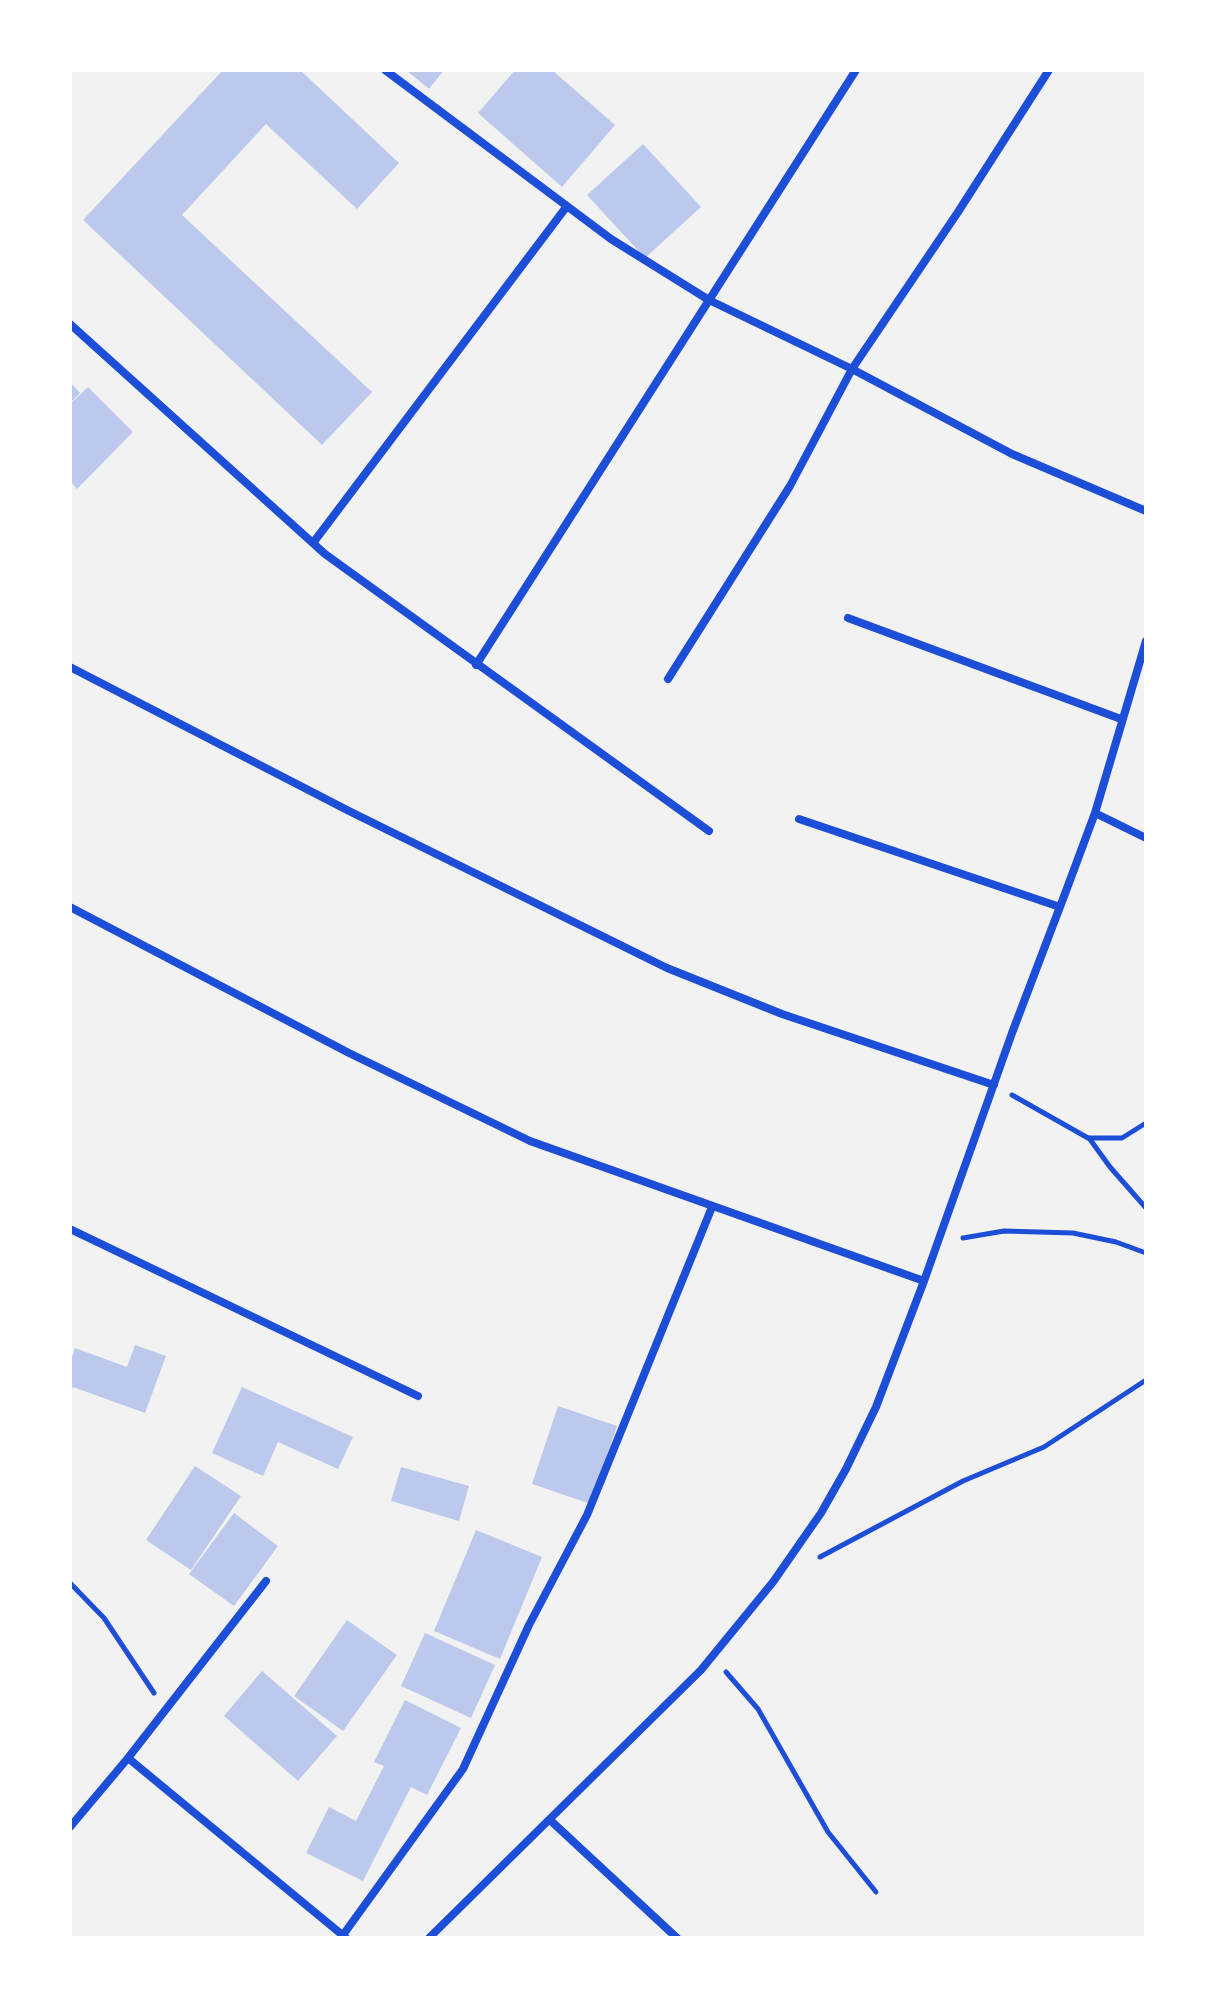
<!DOCTYPE html>
<style>
body{margin:0}
#map{position:relative;width:1216px;height:2008px;overflow:hidden;background:#f2f2f2;font-family:"IBM Plex Sans",sans-serif}
canvas{display:block}
.frame{position:absolute;inset:0;border:72px solid #fff;pointer-events:none}
</style>
<div id="map">
<canvas width="1216" height="2008"></canvas>
<div class="frame"></div>
</div>
<script>
const ctx = document.querySelector('canvas').getContext('2d');
ctx.lineJoin = 'round';
function fill(path, color) { ctx.fillStyle = color; ctx.fill(path, 'evenodd'); }
const poly = rows => new Path2D(rows.map(r => 'M' + r).join(''));
function trace(path, color, width, dash) { ctx.strokeStyle = color; ctx.lineWidth = width; ctx.lineCap = dash ? 'butt' : 'round'; ctx.setLineDash(dash || []); ctx.stroke(path); }
fill(poly([
 [223,70,300,70,399,163,357,209,266,124,182,215,372,392,322,445,83,220],
 [406,70,444,70,429,89],
 [515,70,552,70,615,125,562,187,478,113],
 [643,144,701,207,645,258,587,195],
 [70,382,80,393,70,403],
 [88,387,133,432,77,489,70,481,70,404],
 [135,1345,166,1356,145,1413,73,1387,70,1393,70,1363,75,1348,127,1367],
 [242,1387,353,1437,338,1469,278,1442,263,1476,212,1453],
 [558,1406,617,1426,591,1504,532,1484],
 [195,1466,241,1496,191,1570,146,1540],
 [401,1467,469,1486,459,1521,391,1501],
 [234,1513,278,1546,234,1606,189,1574],
 [476,1530,542,1557,500,1659,434,1631],
 [347,1620,397,1655,343,1731,294,1696],
 [425,1633,495,1665,471,1718,401,1686],
 [262,1671,337,1736,298,1781,224,1716],
 [405,1700,461,1728,427,1795,411,1787,363,1881,306,1853,329,1807,356,1821,384,1766,374,1762]
]), '#bdc9ec');
trace(poly([
 [1012,1095,1088,1138,1122,1138,1146,1123],
 [1089,1138,1110,1167,1146,1208],
 [963,1238,1004,1231,1073,1233,1116,1242,1146,1253],
 [820,1557,963,1481,1044,1447,1146,1380],
 [70,1583,104,1618,154,1693],
 [726,1672,758,1709,828,1832,876,1892]
]), '#1d4ed8', 5);
trace(poly([
 [385,70,611,239,709,300,852,369,1012,454,1146,511],
 [70,324,325,554,709,831],
 [313,543,567,206],
 [848,618,1121,719],
 [476,665,856,70],
 [70,667,349,811,667,968,782,1014,994,1085],
 [668,679,790,486,852,369,958,212,1049,70],
 [1095,813,1146,838],
 [799,819,1060,907],
 [70,907,349,1053,530,1141,924,1281],
 [70,1229,418,1396],
 [128,1758,346,1938],
 [550,1820,677,1938],
 [70,1827,128,1758,266,1581],
 [343,1935,463,1769,529,1625,587,1515,712,1207],
 [429,1938,701,1670,773,1582,821,1513,846,1469,876,1407,924,1281,1012,1033,1066,891,1095,813,1146,641]
]), '#1d4ed8', 8);
</script>
